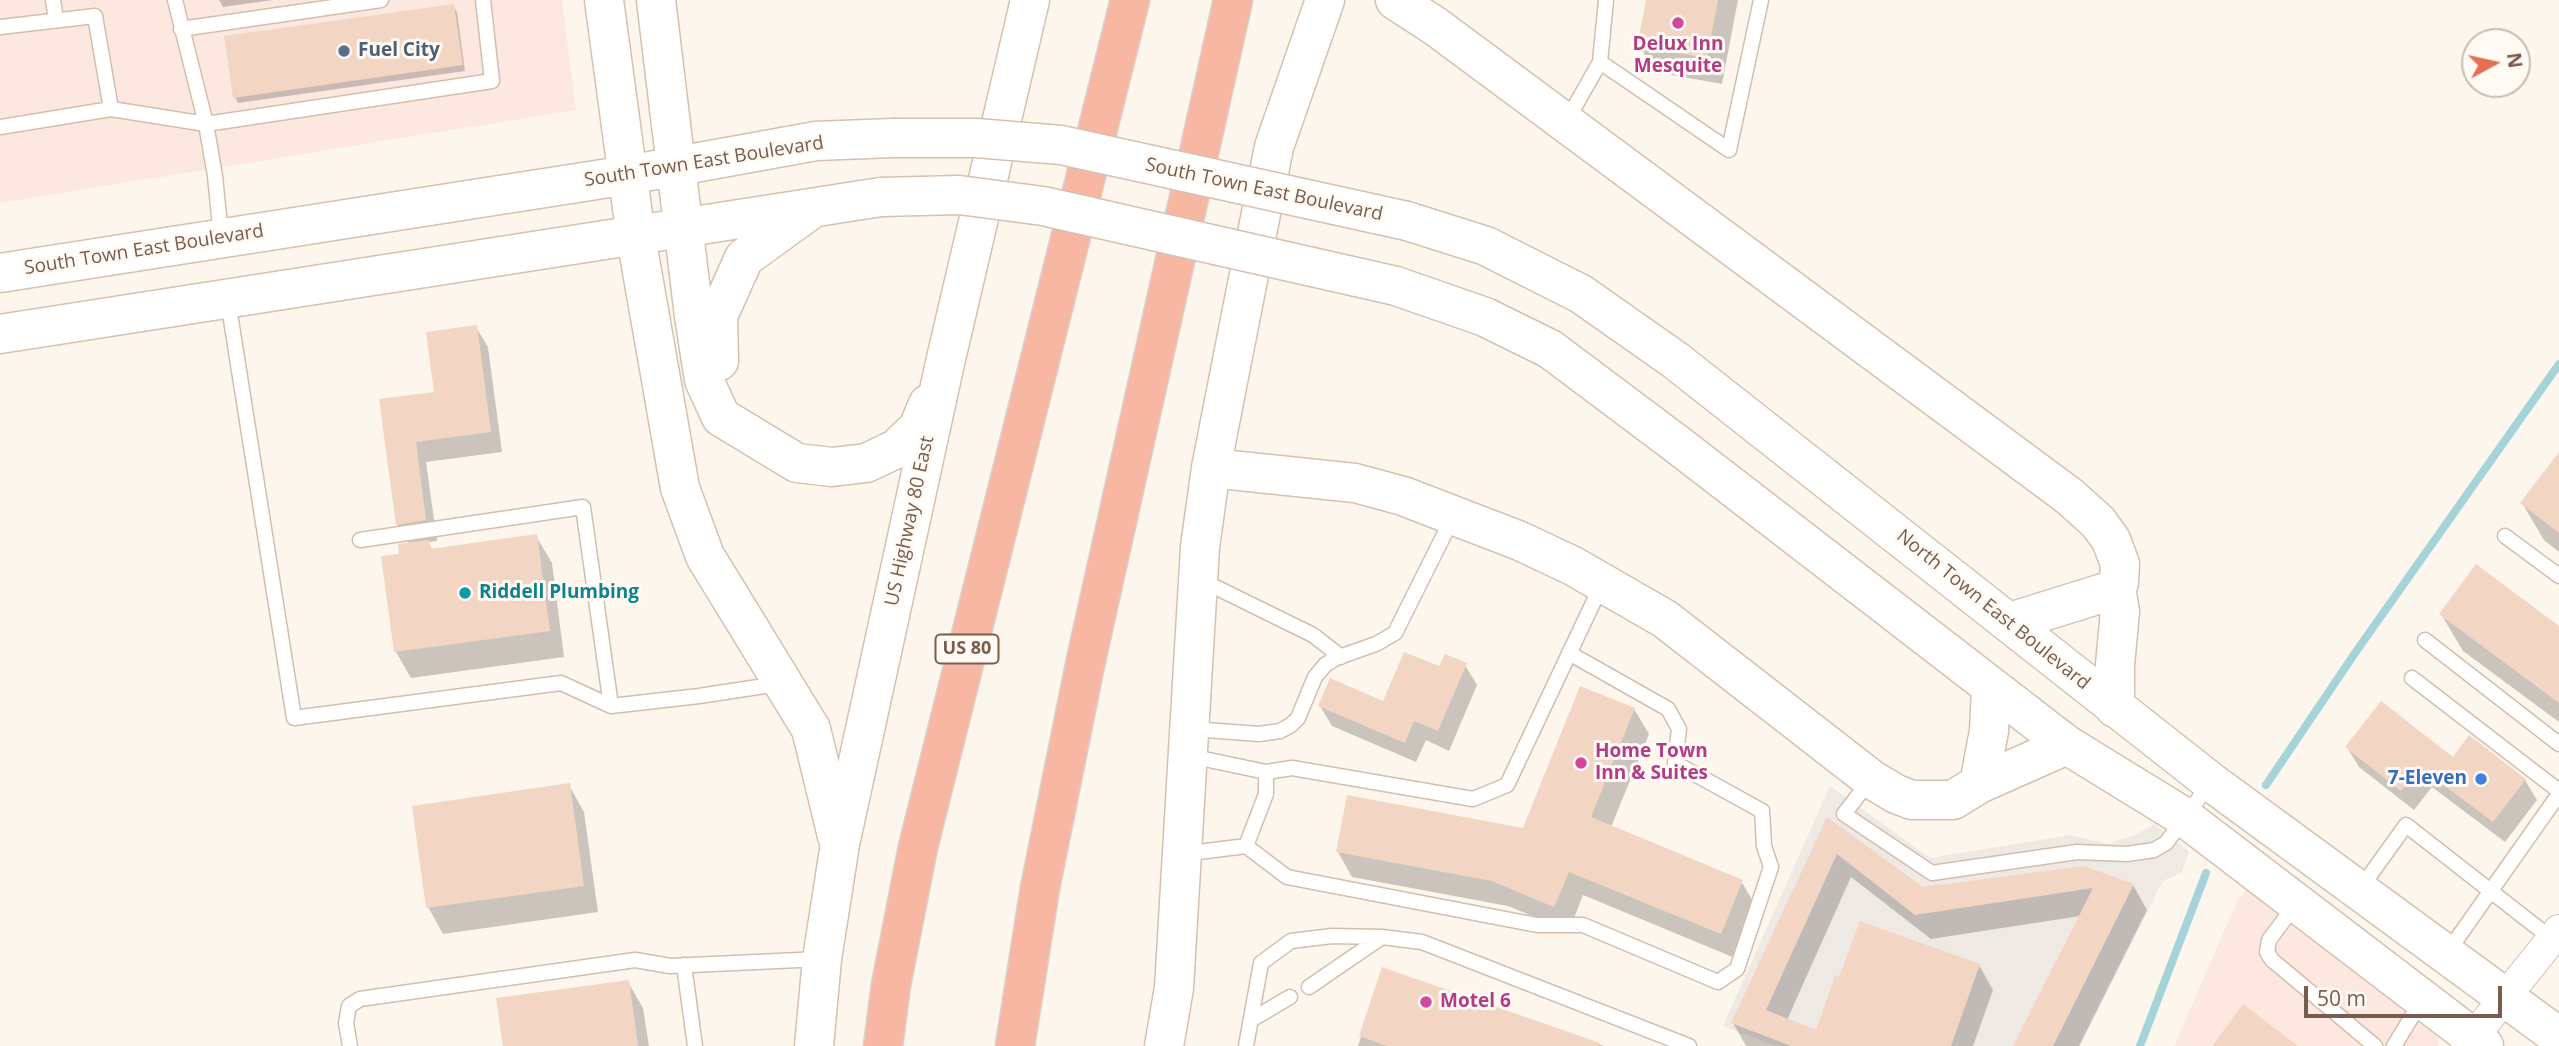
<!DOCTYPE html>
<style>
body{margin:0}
#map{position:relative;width:2559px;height:1046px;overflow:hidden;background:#fdf6ec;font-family:"Open Sans",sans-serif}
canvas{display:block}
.north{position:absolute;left:2461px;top:28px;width:70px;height:70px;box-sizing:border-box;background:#fffaf3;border:2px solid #cabbb1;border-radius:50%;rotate:82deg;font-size:19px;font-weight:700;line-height:28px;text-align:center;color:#7a5c4d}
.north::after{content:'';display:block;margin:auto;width:24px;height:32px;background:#e76f51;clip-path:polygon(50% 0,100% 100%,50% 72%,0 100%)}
.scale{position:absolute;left:2304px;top:986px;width:198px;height:32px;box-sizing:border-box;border:4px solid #7a5c4d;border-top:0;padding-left:9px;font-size:21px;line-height:24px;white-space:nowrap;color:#7a5c4d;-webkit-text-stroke:5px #fffaf3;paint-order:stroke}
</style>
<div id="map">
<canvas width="2559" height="1046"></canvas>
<div class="north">N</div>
<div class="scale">50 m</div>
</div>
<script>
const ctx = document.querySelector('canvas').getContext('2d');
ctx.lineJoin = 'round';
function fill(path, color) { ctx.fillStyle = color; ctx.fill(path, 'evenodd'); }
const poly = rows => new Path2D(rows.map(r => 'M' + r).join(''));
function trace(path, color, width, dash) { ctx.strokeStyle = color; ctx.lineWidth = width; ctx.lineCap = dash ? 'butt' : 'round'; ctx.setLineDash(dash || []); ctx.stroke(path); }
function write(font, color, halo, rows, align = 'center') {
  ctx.font = font + ' "Open Sans",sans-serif'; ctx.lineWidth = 6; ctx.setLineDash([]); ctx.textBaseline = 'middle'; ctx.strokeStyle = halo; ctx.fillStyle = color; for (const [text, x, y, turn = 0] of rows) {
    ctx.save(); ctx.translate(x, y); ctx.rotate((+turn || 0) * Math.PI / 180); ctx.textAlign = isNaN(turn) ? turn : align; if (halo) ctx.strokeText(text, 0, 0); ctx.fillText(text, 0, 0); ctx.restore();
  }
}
fill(poly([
 [0,0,562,0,576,110,0,203],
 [2247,888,2437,1036,2439,1046,2174,1046,2236,904]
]), '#fde8e0');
fill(poly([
 [1830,786,1930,858,2070,835,2108,844,2137,834,2154,824,2189,852,2182,872,2163,881,2080,1046,1776,1046,1723,1026]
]), '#efe9e4');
fill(poly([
 [219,0,273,0,223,7],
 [1647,0,1738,0,1722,84,1655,72,1639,45],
 [453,6,457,12,465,71,238,103,235,97],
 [476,327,488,347,502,452,426,462,437,541,428,542,433,551,536,536,552,563,564,657,411,678,396,652,401,555,409,544,397,524,381,401,436,393],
 [2559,458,2559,552,2544,540,2522,503],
 [2441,614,2559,628,2559,722,2463,651],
 [1465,665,1477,685,1449,751,1426,740,1416,762,1332,726,1320,706,1384,703,1440,669],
 [1634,709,1649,734,1611,827,1741,881,1756,906,1735,958,1583,895,1569,931,1508,906,1352,877,1338,852,1524,830],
 [2347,747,2453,759,2525,780,2537,800,2505,842,2432,787,2414,810,2359,767],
 [569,785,584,812,598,912,443,934,428,907],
 [1828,820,1923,889,2133,885,2147,910,2079,1046,2015,1046,2080,916,1931,939,1851,877,1787,1020,1818,1032,1979,965,1993,990,1973,1046,1746,1046,1733,1023],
 [1383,969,1604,1046,1358,1046],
 [628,982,643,1008,649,1046,505,1046]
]), '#0003');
trace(poly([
 [2266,785,2355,653,2559,364],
 [2140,1046,2206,873]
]), '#a5d3da', 8);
fill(poly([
 [1646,0,1718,0,1707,58,1637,46],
 [454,4,463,65,233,98,224,36],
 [477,325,491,432,416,442,426,520,396,525,379,399,434,392,426,332],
 [2559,452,2559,533,2520,503],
 [537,534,550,631,394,652,381,556,399,554,398,544,429,540,430,549],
 [2476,564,2559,626,2559,703,2439,614],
 [1404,652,1439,666,1445,654,1467,663,1438,731,1414,721,1405,743,1318,706,1330,678,1383,701],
 [1580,686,1635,708,1591,817,1743,880,1721,934,1569,872,1554,907,1492,881,1336,852,1347,795,1523,828],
 [2381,701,2453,757,2469,735,2526,779,2493,822,2420,767,2401,791,2345,747],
 [570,783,584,886,426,908,412,806],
 [1827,817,1923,887,2084,866,2134,884,2053,1046,2013,1046,2093,888,1915,915,1837,854,1766,1010,1816,1030,1835,976,1839,977,1860,921,1980,964,1951,1046,1791,1046,1731,1023],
 [1382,967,1600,1043,1599,1046,1387,1046,1359,1036],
 [629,980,638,1046,503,1046,496,998],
 [2243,1004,2298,1046,2212,1046]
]), '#f3d5c3');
const lane = poly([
 [53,0,56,20],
 [175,0,206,124,215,176,221,236],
 [1606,0,1600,62,1729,150,1761,0],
 [0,27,95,16,111,109],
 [181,29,381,0],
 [1566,122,1600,62],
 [0,127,111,109,206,124,492,81,483,0],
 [228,301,294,718,561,683,611,706,699,696,778,684],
 [2505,536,2559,576],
 [360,540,583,507,611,706],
 [1199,579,1313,635,1341,657],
 [2425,640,2559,744],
 [2412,678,2559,791],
 [1192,729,1259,734,1280,731,1291,725,1298,718,1315,677,1325,665,1336,658,1376,644,1395,633,1453,517],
 [1190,756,1266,772,1292,768,1473,799,1507,785,1602,584],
 [1870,780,1844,814,1932,873,2077,852,2127,854,2154,850,2166,843,2211,782],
 [1246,846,1266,794,1266,772],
 [1183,854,1246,846,1287,877,1537,925,1583,925,1718,982,1737,969,1771,867,1764,846,1762,811,1675,763,1679,729,1668,709,1569,653],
 [2360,889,2406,825,2552,939],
 [2296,904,2269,940,2267,952,2272,960,2375,1046],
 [2447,953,2559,794],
 [684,965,695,1046],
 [1309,987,1382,937],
 [1251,1020,1290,997],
 [350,1046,346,1023,349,1006,360,999,635,960,670,966,821,959],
 [1246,1046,1261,963,1291,941,1332,936,1382,937,1422,942,1689,1046],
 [2394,1046,2422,1000]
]);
const street = poly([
 [2466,1046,2559,930]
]);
const secondary = poly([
 [604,0,636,237,680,488,705,556,811,729,837,836],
 [656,0,694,316,704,380,721,417,797,463,832,467,866,463,896,449,918,428,928,404],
 [1395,0,1435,26,2069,496,2098,522,2111,540,2120,564,2119,583,2116,589,2120,611,2115,665,2115,708],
 [1407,221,1486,246,1581,294,1675,360,2211,782,2559,1037],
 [0,273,628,175,816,141,893,138],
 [1396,286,1485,317,1550,349,1678,445,2067,745,2184,817,2484,1046],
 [0,334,881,197],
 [719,361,718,316,744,258,809,211],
 [1211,468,1355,483,1403,496,1520,541,1573,566,1665,619,1871,779,1896,794,1912,800,1953,800,1979,784,2067,745],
 [2010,622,2116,589],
 [1979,784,1989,731,1991,687],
 [814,1046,822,959,840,844,945,363,1030,0],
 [1164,1046,1174,988,1200,547,1211,468,1274,147,1325,0]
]);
const highway = poly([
 [883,1046,891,985,918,847,1130,0],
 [1015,1046,1040,888,1086,660,1233,0]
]);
trace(lane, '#d1beb0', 17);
trace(street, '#d1beb0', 32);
trace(secondary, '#d6c0b0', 41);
trace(highway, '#dad1cd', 41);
trace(lane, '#fff', 14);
trace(street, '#fff', 30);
trace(secondary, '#fff', 38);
trace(highway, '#f7b7a3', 38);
const secondaryBridge = poly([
 [893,138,976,138,1061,145,1407,221],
 [881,197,959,195,1043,206,1396,286]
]);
trace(secondaryBridge, '#d6c0b0', 41, []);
trace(secondaryBridge, '#fff', 38);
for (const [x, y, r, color] of [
 [1678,23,7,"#d1479c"],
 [344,51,7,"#5c6f8a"],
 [465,593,7,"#0f9aa8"],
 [1581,763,7,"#d1479c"],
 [2481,779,7,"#3f7fe0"],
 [1426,1002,7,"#d1479c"]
]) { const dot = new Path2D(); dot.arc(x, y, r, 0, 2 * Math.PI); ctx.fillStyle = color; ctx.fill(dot); trace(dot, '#fffaf3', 2.5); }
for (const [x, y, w] of [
 [967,649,63]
]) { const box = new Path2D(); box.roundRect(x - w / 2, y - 14.5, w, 29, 5); ctx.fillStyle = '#fffaf3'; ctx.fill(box); trace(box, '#7a5c4d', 2); }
write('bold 18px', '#7a5c4d', null, [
 ["US 80",967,649]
]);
write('bold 19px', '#b23c85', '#fffaf3', [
 ["Delux Inn",1678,45,"center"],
 ["Mesquite",1678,67,"center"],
 ["Home Town",1595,752],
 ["Inn & Suites",1595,774],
 ["Motel 6",1440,1002]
], 'left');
write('bold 19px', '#4e5e75', '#fffaf3', [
 ["Fuel City",358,51]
], 'left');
write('19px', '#7a5c4d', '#fffaf3', [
 ["South Town East Boulevard",704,162,-9],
 ["South Town East Boulevard",1264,190,12],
 ["South Town East Boulevard",144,250,-9],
 ["US Highway 80 East",910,521,-78],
 ["North Town East Boulevard",1993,610,39]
]);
write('bold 19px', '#0d838f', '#fffaf3', [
 ["Riddell Plumbing",479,593]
], 'left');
write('bold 19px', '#366cbe', '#fffaf3', [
 ["7-Eleven",2467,779]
], 'right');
</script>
